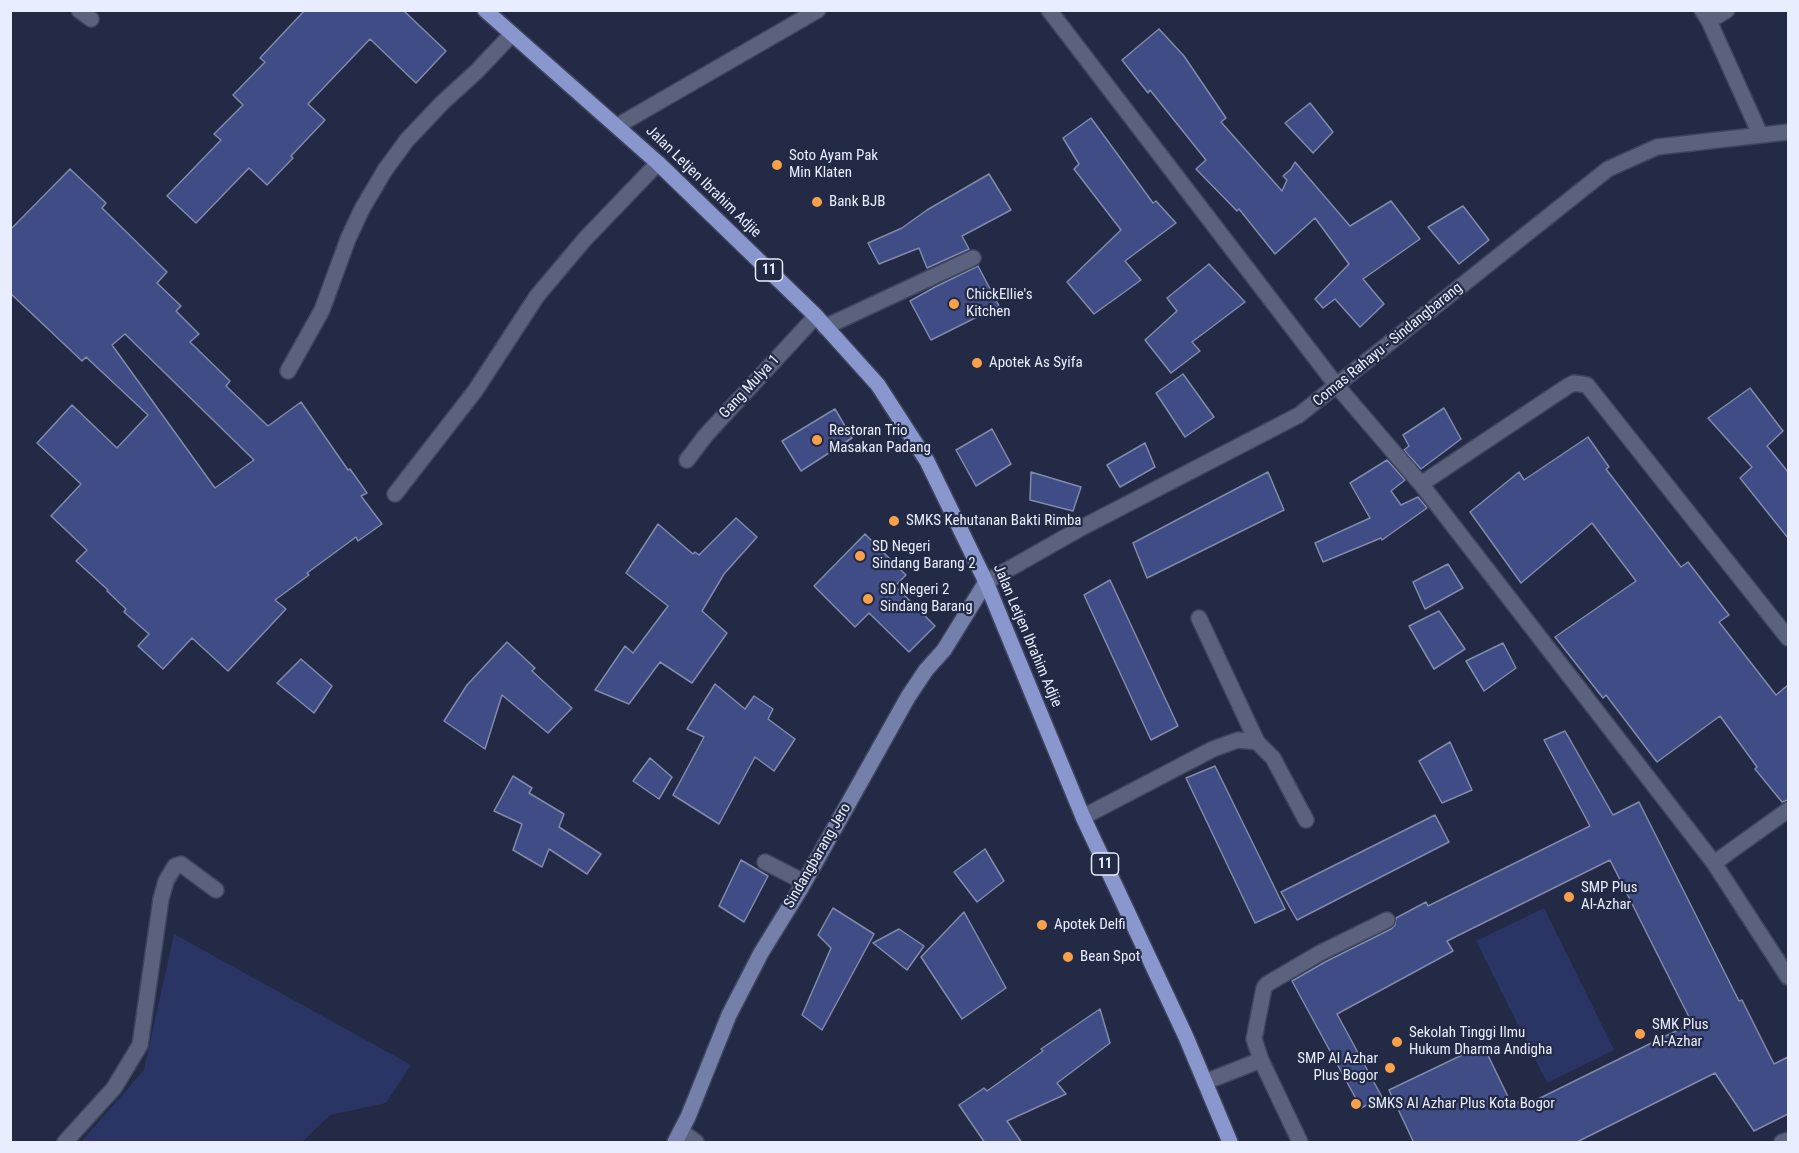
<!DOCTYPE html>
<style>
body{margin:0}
#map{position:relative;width:1799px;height:1153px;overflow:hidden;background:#232a45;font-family:"Roboto Condensed",sans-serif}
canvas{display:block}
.frame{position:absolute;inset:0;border:12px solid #e8edff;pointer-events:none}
</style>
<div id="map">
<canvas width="1799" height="1153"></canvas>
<div class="frame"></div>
</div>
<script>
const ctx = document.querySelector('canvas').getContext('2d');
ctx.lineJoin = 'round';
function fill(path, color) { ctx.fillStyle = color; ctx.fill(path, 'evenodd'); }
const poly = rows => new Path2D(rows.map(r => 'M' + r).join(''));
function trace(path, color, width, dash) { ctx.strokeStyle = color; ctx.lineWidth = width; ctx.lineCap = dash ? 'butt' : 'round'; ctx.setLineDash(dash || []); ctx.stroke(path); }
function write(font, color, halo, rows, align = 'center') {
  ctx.font = font + ' "Roboto Condensed",sans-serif'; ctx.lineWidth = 4.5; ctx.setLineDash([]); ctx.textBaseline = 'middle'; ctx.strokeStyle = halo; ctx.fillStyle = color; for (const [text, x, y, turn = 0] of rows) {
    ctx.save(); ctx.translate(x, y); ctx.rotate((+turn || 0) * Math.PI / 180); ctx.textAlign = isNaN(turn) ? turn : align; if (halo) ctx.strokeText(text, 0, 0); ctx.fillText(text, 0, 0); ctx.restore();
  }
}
fill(poly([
 [1544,908,1614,1050,1547,1083,1476,941],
 [174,934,411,1065,386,1103,330,1115,302,1142,81,1142,144,1070]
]), '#2b3565');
const building = poly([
 [305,10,404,11,446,51,416,83,370,39,308,104,325,120,291,156,293,158,267,185,249,168,196,223,167,196,221,140,214,134,243,105,233,95,265,62,260,58,305,10],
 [1159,29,1184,56,1226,118,1221,122,1282,191,1287,180,1283,176,1291,169,1295,162,1350,226,1391,201,1420,239,1363,279,1384,304,1360,327,1335,299,1323,308,1315,299,1349,264,1315,218,1275,254,1239,209,1237,211,1196,169,1206,160,1150,90,1148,93,1122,60,1159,29],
 [1310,103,1333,132,1313,153,1285,123,1310,103],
 [1091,118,1153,203,1156,201,1176,223,1125,261,1141,280,1094,314,1067,282,1121,230,1074,169,1079,164,1063,138,1091,118],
 [70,169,106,203,102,208,167,272,157,283,181,306,176,311,199,334,190,342,230,381,226,386,268,426,301,402,348,470,350,469,367,493,361,496,382,524,358,541,356,537,307,573,309,575,275,600,286,609,228,671,192,638,163,669,138,646,149,634,124,612,126,609,107,591,108,590,76,561,87,550,51,516,81,484,37,443,72,405,117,448,148,415,86,357,82,361,10,293,10,230,70,169],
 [125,334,254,460,215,488,112,345,125,334],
 [989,174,1011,210,962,236,969,249,927,268,919,248,879,264,868,243,902,228,927,210,989,174],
 [1463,206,1489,240,1459,264,1428,227,1463,206],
 [1209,264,1245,302,1192,342,1200,351,1171,373,1145,340,1177,311,1167,298,1209,264],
 [978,266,999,306,931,340,910,301,935,287,978,266],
 [1183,374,1214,417,1185,437,1156,393,1183,374],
 [1750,388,1783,431,1767,446,1788,472,1788,538,1740,478,1752,467,1708,418,1750,388],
 [1444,408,1461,439,1421,469,1404,450,1409,446,1403,435,1444,408],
 [835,409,852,438,801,471,782,441,835,409],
 [992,429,1011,464,976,486,956,450,992,429],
 [1588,437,1609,467,1606,469,1681,567,1688,562,1729,615,1719,622,1776,695,1788,685,1788,800,1782,802,1755,769,1757,767,1720,716,1657,762,1606,695,1603,698,1555,637,1636,581,1592,523,1521,583,1470,512,1519,472,1524,480,1588,437],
 [1145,443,1155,467,1120,487,1107,465,1145,443],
 [1387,460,1405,480,1391,491,1401,505,1418,497,1427,508,1382,540,1381,538,1323,562,1315,543,1370,518,1350,483,1387,460],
 [1031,472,1081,487,1073,511,1030,500,1031,472],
 [1268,472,1284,510,1147,578,1133,543,1268,472],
 [736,518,757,537,724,574,702,611,727,633,692,683,660,662,629,704,595,690,625,646,633,653,668,606,626,573,658,524,693,554,695,552,699,555,736,518],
 [865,534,906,575,895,586,935,626,909,652,869,613,855,627,814,586,865,534],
 [1448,564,1463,588,1425,609,1413,582,1448,564],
 [1110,580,1178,726,1151,740,1084,595,1110,580],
 [1439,611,1465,649,1434,669,1409,626,1439,611],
 [507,642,535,668,532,671,572,708,548,733,502,695,485,749,444,721,467,685,507,642],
 [1503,643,1516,668,1484,691,1466,661,1503,643],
 [301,659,332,686,314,713,277,683,301,659],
 [715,684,745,709,754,696,773,709,768,719,795,739,774,771,755,757,719,824,673,795,704,737,687,729,715,684],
 [1565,731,1613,815,1639,802,1739,1001,1742,1000,1774,1064,1788,1057,1788,1114,1754,1131,1715,1073,1575,1143,1414,1143,1389,1090,1483,1045,1512,1105,1525,1099,1528,1104,1692,1023,1610,860,1447,941,1453,951,1337,1014,1382,1097,1361,1108,1292,981,1325,962,1391,929,1395,925,1396,918,1426,902,1428,906,1590,826,1544,740,1565,731],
 [1450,742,1472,790,1442,803,1419,761,1450,742],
 [650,758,672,777,659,799,633,781,650,758],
 [1215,766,1285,909,1255,923,1186,778,1215,766],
 [513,776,532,788,529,793,564,814,559,827,601,854,587,874,549,849,542,867,513,850,522,824,494,811,513,776],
 [1435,815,1449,842,1297,920,1281,892,1435,815],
 [985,849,1004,881,977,902,954,872,985,849],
 [741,860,768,876,744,922,719,906,741,860],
 [833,908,874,934,822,1030,802,1015,831,948,818,935,833,908],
 [964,912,1006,988,962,1019,921,957,964,912],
 [899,929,924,946,907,970,873,943,899,929],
 [1100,1009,1110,1043,1057,1083,1066,1094,1007,1121,1022,1143,985,1143,959,1105,984,1088,987,1091,1043,1051,1041,1049,1100,1009]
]);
fill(building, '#404c86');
trace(building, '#818aaa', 1.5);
const lane = poly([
 [79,10,91,19],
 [1199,618,1257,742],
 [1083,817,1213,749,1238,740,1257,742,1273,758,1306,820],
 [765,862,804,882],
 [1205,1082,1261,1060],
 [1300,1142,1261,1060,1254,1039,1264,988,1267,984,1320,953,1387,920]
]);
const street = poly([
 [1049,10,1337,386,1421,484,1714,863,1788,977],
 [1702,10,1709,21,1760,134],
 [1709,21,1727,10],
 [617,126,818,10],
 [825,327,973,258],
 [288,371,322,310,348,239,362,209,385,170,407,140,442,103,477,71,512,34],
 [687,460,706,435,816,316],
 [1421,484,1568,386,1574,383,1587,385,1788,638],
 [395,494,475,391,537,296,585,239,658,163],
 [986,582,1083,527,1299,415,1608,169,1657,147,1788,132],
 [1714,863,1788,810],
 [681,1131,696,1142],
 [65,1142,114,1088,140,1045,161,899,166,881,175,866,181,864,216,890],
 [1782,1142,1788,1140]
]);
const secondary = poly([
 [675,1142,688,1117,729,1015,761,953,801,888,908,697,926,670,944,650,986,582]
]);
const primary = poly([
 [485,10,658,163,816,316,878,385,927,461,986,582,1083,817,1186,1037,1230,1142]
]);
trace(lane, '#3f455f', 18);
trace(street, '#3f455f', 18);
trace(secondary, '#3f455f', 18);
trace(primary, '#3f455f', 18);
trace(lane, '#5b627d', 15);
trace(street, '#5b627d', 15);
trace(secondary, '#7580aa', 15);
trace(primary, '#8997ce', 15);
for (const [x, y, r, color] of [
 [777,165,6,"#f8a14a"],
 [817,202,6,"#f8a14a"],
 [954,304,6,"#f8a14a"],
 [977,363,6,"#f8a14a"],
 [817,440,6,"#f8a14a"],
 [894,521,6,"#f8a14a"],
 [860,556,6,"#f8a14a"],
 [868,599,6,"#f8a14a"],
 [1569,897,6,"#f8a14a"],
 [1042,925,6,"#f8a14a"],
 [1068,957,6,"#f8a14a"],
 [1640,1034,6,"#f8a14a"],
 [1397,1042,6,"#f8a14a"],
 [1390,1068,6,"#f8a14a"],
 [1356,1104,6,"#f8a14a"]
]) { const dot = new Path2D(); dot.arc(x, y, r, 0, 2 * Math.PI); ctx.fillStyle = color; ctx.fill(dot); trace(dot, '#232a45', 2); }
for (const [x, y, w] of [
 [769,270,27],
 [1105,864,27]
]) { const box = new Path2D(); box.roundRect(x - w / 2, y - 11, w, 22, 4.5); ctx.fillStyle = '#232a45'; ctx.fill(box); trace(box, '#e8edff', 1.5); }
write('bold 14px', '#e8edff', null, [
 ["11",769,270],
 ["11",1105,864]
]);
write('15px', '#e8edff', '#232a45', [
 ["Soto Ayam Pak",789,156],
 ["Min Klaten",789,173],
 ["Bank BJB",829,202],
 ["ChickEllie's",966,295],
 ["Kitchen",966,312],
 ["Apotek As Syifa",989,363],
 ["Restoran Trio",829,431],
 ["Masakan Padang",829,448],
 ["SMKS Kehutanan Bakti Rimba",906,521],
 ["SD Negeri",872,547],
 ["Sindang Barang 2",872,564],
 ["SD Negeri 2",880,590],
 ["Sindang Barang",880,607],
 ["SMP Plus",1581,888],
 ["Al-Azhar",1581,905],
 ["Apotek Delfi",1054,925],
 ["Bean Spot",1080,957],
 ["SMK Plus",1652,1025],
 ["Al-Azhar",1652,1042],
 ["Sekolah Tinggi Ilmu",1409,1033],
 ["Hukum Dharma Andigha",1409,1050],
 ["SMP Al Azhar",1378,1059,"right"],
 ["Plus Bogor",1378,1076,"right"],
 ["SMKS Al Azhar Plus Kota Bogor",1368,1104]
], 'left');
write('15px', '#e8edff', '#232a45', [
 ["Jalan Letjen Ibrahim Adjie",703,182,44],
 ["Comas Rahayu - Sindangbarang",1388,345,-39],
 ["Gang Mulya 1",750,387,-47],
 ["Jalan Letjen Ibrahim Adjie",1027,636,67],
 ["Sindangbarang Jero",818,856,-60]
]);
</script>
